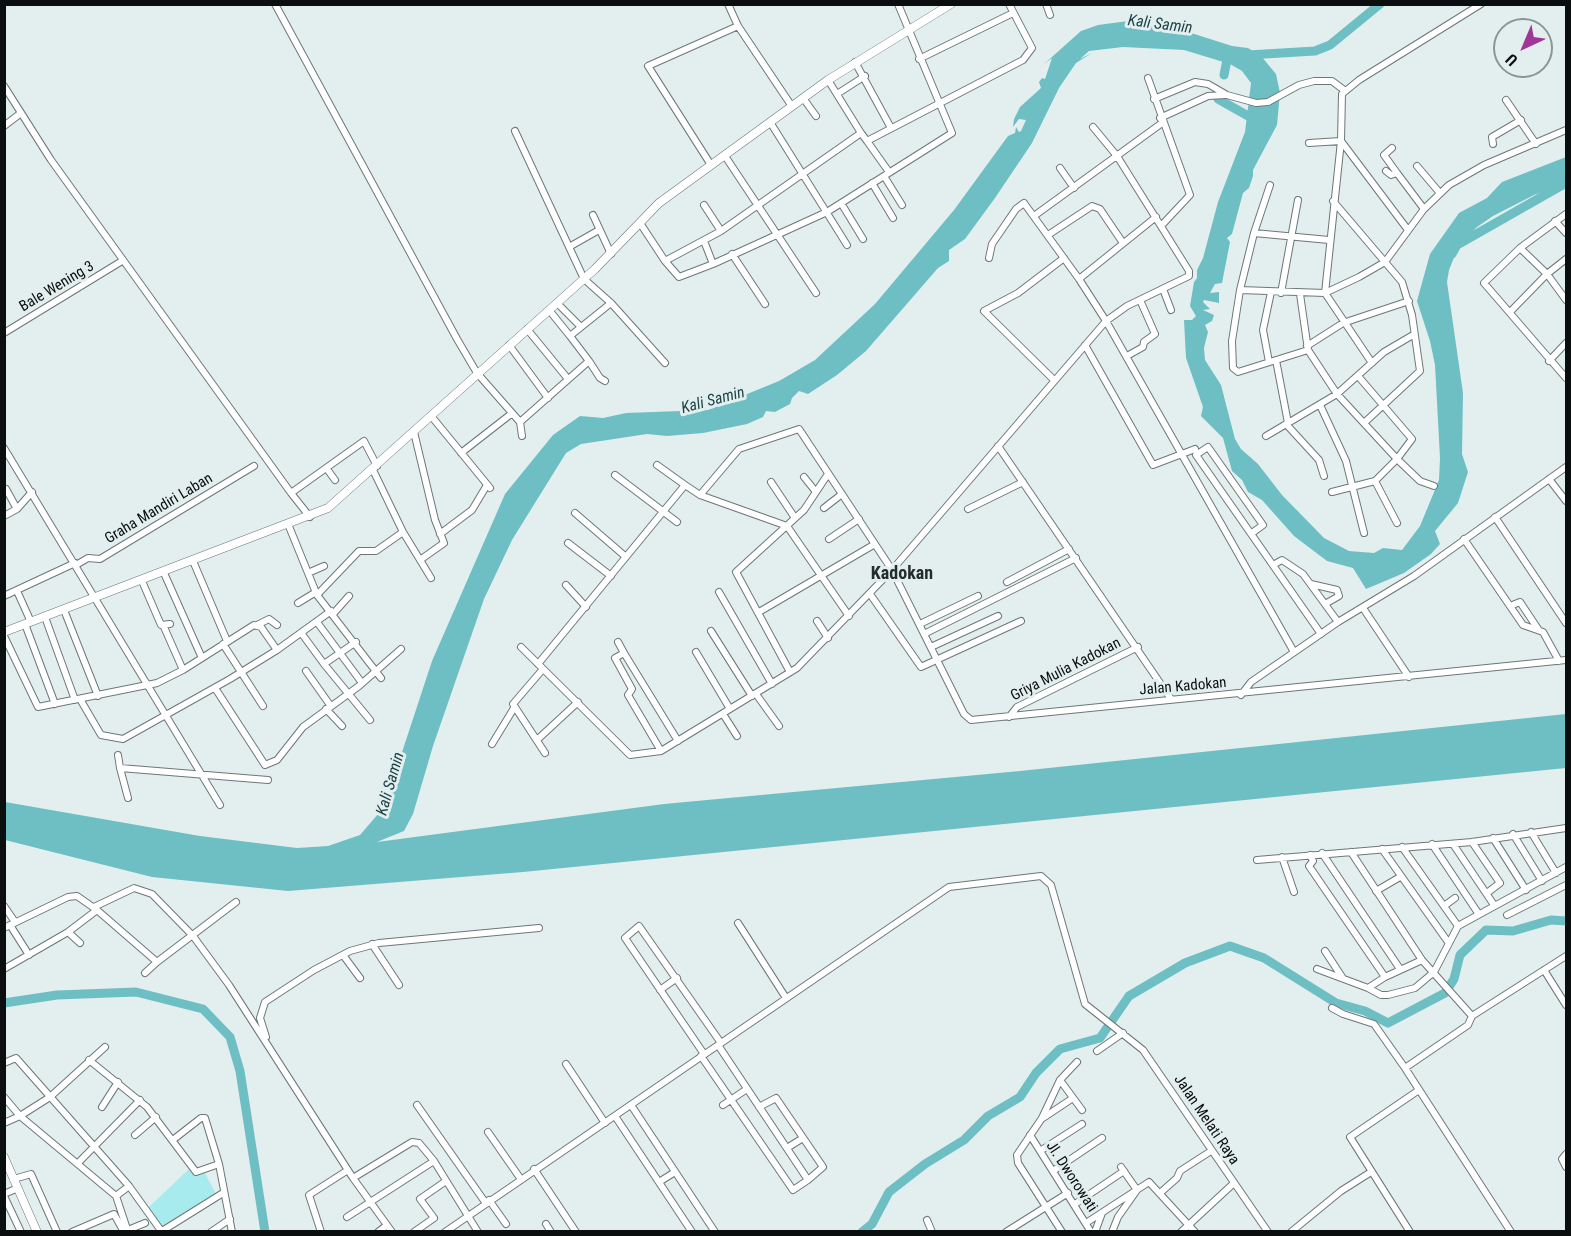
<!DOCTYPE html>
<style>
body{margin:0}
#map{position:relative;width:1571px;height:1236px;overflow:hidden;background:#e3efef;font-family:"Roboto Condensed",sans-serif}
canvas{display:block}
.frame{position:absolute;inset:0;border:6px solid #0a0e0e;pointer-events:none}
.north{position:absolute;left:1493px;top:18px;width:60px;height:60px;box-sizing:border-box;background:#e3efef;border:2px solid #8c9595;border-radius:50%;rotate:224deg;font-size:16px;font-weight:700;line-height:24px;text-align:center;color:#0a0e0e}
.north::after{content:'';display:block;margin:auto;width:21px;height:27px;background:#9f3698;clip-path:polygon(50% 0,100% 100%,50% 72%,0 100%)}
</style>
<div id="map">
<canvas width="1571" height="1236"></canvas>
<div class="frame"></div>
<div class="north">U</div>
</div>
<script>
const ctx = document.querySelector('canvas').getContext('2d');
ctx.lineJoin = 'round';
function fill(path, color) { ctx.fillStyle = color; ctx.fill(path, 'evenodd'); }
const poly = rows => new Path2D(rows.map(r => 'M' + r).join(''));
function trace(path, color, width, dash) { ctx.strokeStyle = color; ctx.lineWidth = width; ctx.lineCap = dash ? 'butt' : 'round'; ctx.setLineDash(dash || []); ctx.stroke(path); }
function write(font, color, halo, rows, align = 'center') {
  ctx.font = font + ' "Roboto Condensed",sans-serif'; ctx.lineWidth = 6; ctx.setLineDash([]); ctx.textBaseline = 'middle'; ctx.strokeStyle = halo; ctx.fillStyle = color; for (const [text, x, y, turn = 0] of rows) {
    ctx.save(); ctx.translate(x, y); ctx.rotate((+turn || 0) * Math.PI / 180); ctx.textAlign = isNaN(turn) ? turn : align; if (halo) ctx.strokeText(text, 0, 0); ctx.fillText(text, 0, 0); ctx.restore();
  }
}
fill(poly([
 [190,1168,195,1175,204,1171,216,1194,163,1228,149,1207]
]), '#a7ebef');
fill(poly([
 [1128,21,1185,31,1232,46,1248,48,1261,56,1276,74,1280,93,1277,125,1253,170,1253,176,1249,188,1243,193,1232,234,1227,238,1230,242,1222,283,1215,284,1210,293,1219,292,1219,303,1204,300,1203,302,1210,309,1203,310,1214,315,1212,321,1205,325,1208,332,1204,348,1205,360,1221,385,1235,439,1241,449,1258,464,1282,495,1324,538,1349,551,1374,553,1383,548,1402,550,1420,526,1439,480,1440,458,1435,365,1430,341,1417,301,1430,254,1459,213,1487,198,1502,182,1566,157,1566,183,1534,195,1493,216,1477,227,1459,245,1449,270,1447,282,1463,393,1462,454,1468,472,1458,503,1435,531,1440,544,1431,554,1404,573,1366,589,1353,568,1327,561,1294,536,1262,500,1248,492,1242,480,1232,471,1223,438,1201,416,1203,407,1186,358,1184,320,1192,320,1196,316,1190,306,1194,282,1197,278,1197,270,1203,258,1218,202,1245,132,1251,83,1242,71,1230,64,1184,50,1123,47,1089,51,1080,59,1092,53,1076,63,1059,88,1032,143,995,198,965,239,949,250,949,261,938,268,866,351,837,375,808,394,799,391,792,398,790,404,775,412,766,411,763,417,747,424,703,433,667,436,647,434,581,444,566,453,512,540,484,599,433,746,413,814,404,831,377,842,664,804,1020,771,1566,714,1566,768,523,872,288,891,152,877,5,840,5,802,200,836,297,848,328,846,360,835,384,807,432,661,505,494,553,435,580,416,603,418,626,413,708,410,779,381,815,360,875,304,954,210,1008,136,1015,133,1016,127,1019,132,1021,131,1026,120,1019,119,1013,127,1014,119,1020,107,1041,88,1039,82,1042,78,1045,79,1052,58,1044,64,1081,31,1098,25]
]), '#6ebfc4');
trace(poly([
 [1248,55,1315,51,1330,45,1380,4],
 [1224,75,1228,55,1226,52],
 [1218,99,1257,121],
 [1452,254,1457,245,1566,183],
 [4,1003,57,995,136,992,203,1009,230,1037,240,1071,265,1232],
 [862,1232,872,1224,889,1192,925,1164,964,1140,988,1116,1020,1097,1036,1073,1060,1049,1100,1038,1129,996,1185,963,1230,946,1264,958,1336,1003,1365,1011,1388,1023,1445,993,1454,979,1460,955,1486,930,1513,931,1551,920,1566,921]
]), '#6ebfc4', 9);
const minor = poly([
 [275,4,457,339,477,373,520,422,522,436],
 [728,4,738,26,791,105],
 [1046,4,1050,15],
 [919,59,1013,13],
 [855,62,891,128],
 [1148,78,1190,195,1161,226],
 [828,80,861,133],
 [4,86,51,160,291,493],
 [837,94,865,76],
 [803,98,816,116],
 [1154,99,1195,82,1208,84,1227,95,1256,103,1268,102,1299,85,1314,81,1332,81,1344,90],
 [1506,100,1536,144],
 [1160,118,1208,96,1226,95],
 [770,122,847,245],
 [4,126,21,113],
 [515,131,584,279,611,303,665,363],
 [867,141,889,172],
 [1309,143,1341,141,1408,230],
 [1493,144,1492,137,1521,120],
 [1392,148,1384,155,1397,173],
 [725,156,816,293],
 [711,165,648,66,738,26],
 [1417,166,1439,192],
 [1060,168,1074,188],
 [1386,171,1391,175,1397,173,1424,209],
 [884,176,902,205],
 [872,183,893,218],
 [1270,185,1254,233,1240,290,1232,341,1233,368,1238,372,1308,350],
 [1333,201,1402,282,1412,315,1420,371,1364,423],
 [841,203,863,239],
 [704,205,721,231],
 [1566,214,1520,248,1484,283,1566,378],
 [593,215,611,254],
 [1034,216,1162,123],
 [1555,221,1566,233],
 [640,223,665,261,721,231,861,133,867,141,1023,60,1032,48,1009,4],
 [1254,233,1329,240],
 [1048,235,1092,206,1100,209,1123,243],
 [704,241,713,264,827,212,952,133,898,4],
 [569,247,599,230],
 [1520,248,1547,274,1566,300],
 [732,254,765,304],
 [989,258,992,244,1016,209,1024,203,1079,279,1106,321,1294,652],
 [665,261,679,277,713,264],
 [1079,279,1156,217],
 [1163,289,1171,310],
 [1240,290,1325,293,1359,277,1385,262,1424,209,1449,185,1484,165,1566,130],
 [1281,293,1298,200],
 [1300,294,1308,350,1337,394,1397,459,1420,481,1434,486],
 [557,303,581,327],
 [549,310,570,336,611,303],
 [1510,312,1547,274,1566,259],
 [527,329,568,379],
 [4,333,122,261],
 [509,345,548,398],
 [1085,345,1153,465,1195,449],
 [1307,346,1343,323,1409,301],
 [1127,356,1143,347,1144,342,1155,334,1140,300],
 [1276,360,1288,423],
 [589,361,600,378,605,381],
 [1549,361,1566,343],
 [1269,362,1263,330,1271,292],
 [1372,363,1325,293,1341,141,1342,94,1359,80,1481,4],
 [1358,376,1412,439,1397,459,1375,481,1397,523],
 [1054,380,984,311,1018,293,1064,258],
 [1320,405,1346,461,1364,533],
 [432,417,490,488],
 [520,422,589,361,570,336],
 [1286,424,1319,460,1324,476],
 [414,432,435,520,444,543,420,560],
 [1266,436,1337,394,1384,352,1413,335],
 [998,446,1171,699],
 [4,448,220,805],
 [461,453,511,414],
 [657,465,685,485],
 [327,469,335,480],
 [373,470,403,532,431,578],
 [615,475,677,522],
 [804,477,816,492],
 [1549,479,1566,501],
 [771,482,795,518],
 [6,489,17,509],
 [1332,492,1375,481],
 [700,495,739,449,799,429,892,570,964,714,971,720,1566,660],
 [824,508,842,494],
 [968,509,1023,482],
 [575,513,626,557],
 [4,516,17,509,32,492],
 [310,517,291,493,364,441,377,466],
 [1495,517,1566,623],
 [288,524,317,595,381,678],
 [1252,533,1263,525,1208,447,1196,455,1321,634],
 [440,534,472,510,487,485],
 [829,539,859,519],
 [1464,539,1523,625,1543,632,1559,661],
 [568,543,611,576],
 [193,561,227,641],
 [76,565,88,558,100,559,254,466],
 [1273,565,1282,560,1303,574,1338,622],
 [164,573,202,658],
 [308,573,324,566],
 [142,581,161,625,170,624],
 [1007,582,1069,549],
 [1311,584,1337,590,1339,596,1325,604],
 [566,585,586,607],
 [17,591,31,622],
 [719,592,772,684],
 [870,594,921,667,1021,621],
 [317,595,359,551,376,551,403,532],
 [4,596,75,563],
 [298,603,316,592],
 [1510,606,1520,602,1538,629],
 [1363,608,1409,677],
 [64,610,98,696],
 [759,612,875,544],
 [333,614,349,596],
 [45,617,75,700],
 [817,621,828,638],
 [317,622,362,683],
 [25,624,55,704],
 [920,624,978,596],
 [257,625,269,619,277,625],
 [164,627,183,670],
 [711,631,752,696],
 [302,634,324,664,356,642],
 [924,634,1076,558],
 [4,636,38,707,157,683,183,670,254,625,261,627,277,650,331,611],
 [618,642,624,653],
 [223,644,263,706],
 [521,647,630,755,661,751,797,668,892,570,1106,321,1127,306,1189,276,1189,271,1117,156,1093,127],
 [931,647,998,616],
 [696,652,730,709],
 [324,664,370,720],
 [538,664,685,485,700,495,787,526,849,616],
 [543,669,513,704,545,753],
 [306,671,330,705],
 [790,672,736,572,804,510,828,474],
 [215,688,265,765,277,760,303,727,359,686,401,649],
 [756,694,779,726],
 [1241,695,1251,682,1338,622,1414,576,1566,467],
 [80,699,101,735,123,739,230,679,277,650],
 [326,709,342,726],
 [723,714,737,736],
 [1009,717,1017,707,1138,647],
 [538,739,578,702],
 [492,744,514,708],
 [661,751,628,695,632,689,615,658,624,653,678,741],
 [118,755,120,768,268,780],
 [120,768,128,798],
 [1531,832,1556,873],
 [1513,834,1542,881],
 [1493,838,1526,890],
 [1472,842,1500,883,1487,893],
 [1432,844,1478,913],
 [1453,844,1494,905],
 [1402,847,1458,926],
 [1382,849,1448,942],
 [1351,852,1422,960,1472,1016],
 [1322,853,1400,969],
 [1310,855,1313,861,1309,866,1385,977,1422,960],
 [1282,857,1294,892],
 [1257,860,1472,842,1566,828],
 [1376,891,1400,877],
 [4,906,15,922],
 [1444,906,1455,898],
 [94,907,134,888,152,894,193,936,229,985,353,1178,392,1232],
 [1507,915,1566,885],
 [738,923,786,998],
 [10,925,29,955],
 [4,928,68,897,77,896,97,910,157,962,236,902],
 [80,943,68,932,97,910],
 [372,944,399,985],
 [1325,951,1342,977],
 [343,955,360,978],
 [4,969,68,932],
 [1317,969,1368,988,1385,977],
 [1544,970,1566,1005],
 [145,973,157,962],
 [1368,988,1381,995,1388,995,1415,988,1434,972,1458,926,1566,867],
 [660,990,677,978],
 [1332,1008,1343,1014,1374,1024,1405,1068,1511,1232],
 [266,1037,260,1018,265,1002,314,970,350,951,379,943,539,928],
 [1097,1051,1123,1033],
 [704,1054,625,938,639,926,721,1043],
 [701,1056,793,1190,808,1180,718,1045],
 [89,1060,147,1107,196,1172,219,1164],
 [4,1063,16,1058,129,1186],
 [566,1064,605,1123],
 [1405,1068,1468,1025,1472,1016,1566,956],
 [1060,1080,1082,1110],
 [4,1097,20,1116,50,1097,105,1047],
 [417,1105,485,1202],
 [631,1105,715,1232],
 [723,1105,747,1089],
 [102,1107,118,1082],
 [759,1107,776,1098,823,1167,808,1180],
 [615,1116,692,1232],
 [1043,1118,1073,1098],
 [4,1123,20,1116,116,1196,129,1186,162,1232],
 [488,1132,520,1178],
 [135,1135,156,1117],
 [1030,1135,1091,1232],
 [174,1139,201,1118,205,1118,219,1164,232,1232],
 [787,1148,803,1138],
 [1040,1151,1082,1124],
 [1566,1154,1562,1159,1566,1167],
 [78,1163,140,1100],
 [534,1169,576,1232],
 [1053,1171,1102,1138],
 [353,1178,412,1142,419,1143,434,1161,478,1232],
 [14,1179,31,1174,57,1232],
 [659,1182,675,1172],
 [1160,1193,1177,1178,1180,1171,1211,1151],
 [4,1194,18,1188],
 [4,1196,21,1232],
 [116,1196,128,1232],
 [489,1200,506,1224],
 [1075,1204,1124,1171],
 [347,1217,434,1161],
 [927,1220,932,1232],
 [1086,1223,1149,1182,1195,1232],
 [546,1224,551,1232],
 [128,1230,145,1223],
 [162,1231,223,1193],
 [72,1232,114,1214,124,1232],
 [211,1232,230,1219],
 [321,1232,309,1195,348,1170],
 [378,1232,387,1225],
 [414,1232,434,1218,420,1199,446,1181],
 [445,1232,949,887,1041,876,1051,885,1085,1004,1143,1050,1268,1232],
 [1006,1232,1068,1193],
 [1062,1232,1018,1163,1017,1155,1042,1118,1060,1080,1077,1062],
 [1095,1232,1102,1213],
 [1112,1232,1118,1217,1137,1190,1121,1167],
 [1181,1232,1234,1183],
 [1291,1232,1341,1191,1371,1172],
 [1410,1232,1350,1137,1419,1090]
]);
const tertiary = poly([
 [4,632,328,508,595,269,659,203,828,80,951,4],
 [4,1157,37,1232]
]);
trace(minor, '#6d7778', 8);
trace(tertiary, '#6d7778', 9);
trace(minor, '#fff', 6);
trace(tertiary, '#fff', 8);
write('15px', '#0a0e0e', '#e3efef', [
 ["Bale Wening 3",57,287,-31],
 ["Graha Mandiri Laban",159,509,-31],
 ["Griya Mulia Kadokan",1066,670,-27],
 ["Jalan Kadokan",1183,687,-5],
 ["Jalan Melati Raya",1206,1120,56],
 ["Jl. Dworowati",1071,1177,57]
]);
write('italic 16px', '#1d4447', '#e3efef', [
 ["Kali Samin",1160,25,7],
 ["Kali Samin",713,401,-15],
 ["Kali Samin",391,784,-74]
]);
write('bold 18px', '#242c2d', '#e3efef', [
 ["Kadokan",902,574]
]);
</script>
